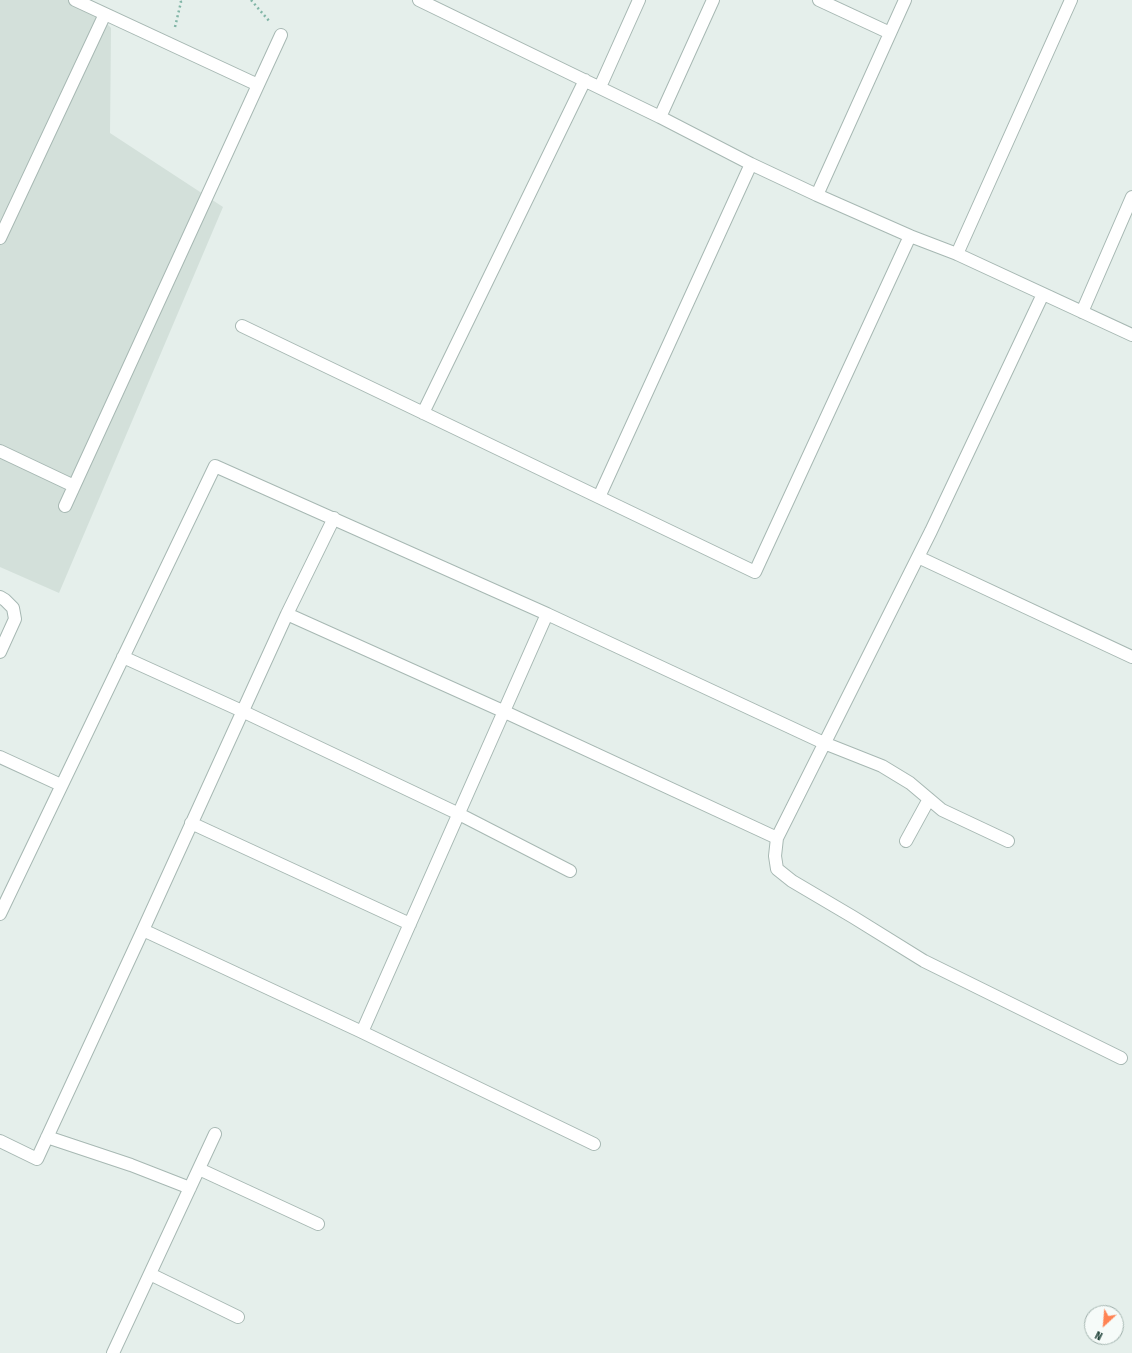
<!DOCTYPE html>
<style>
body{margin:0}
#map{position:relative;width:1132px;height:1353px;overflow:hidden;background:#e5efeb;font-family:"Fira Sans Condensed",sans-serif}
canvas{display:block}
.north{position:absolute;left:1084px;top:1305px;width:40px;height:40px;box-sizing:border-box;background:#f6fbf9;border:1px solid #a1b2ad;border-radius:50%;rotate:206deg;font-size:11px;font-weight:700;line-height:16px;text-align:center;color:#22443b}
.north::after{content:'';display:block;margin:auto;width:14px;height:18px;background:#ff8353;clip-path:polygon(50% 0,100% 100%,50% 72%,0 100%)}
</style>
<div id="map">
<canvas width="1132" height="1353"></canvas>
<div class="north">N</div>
</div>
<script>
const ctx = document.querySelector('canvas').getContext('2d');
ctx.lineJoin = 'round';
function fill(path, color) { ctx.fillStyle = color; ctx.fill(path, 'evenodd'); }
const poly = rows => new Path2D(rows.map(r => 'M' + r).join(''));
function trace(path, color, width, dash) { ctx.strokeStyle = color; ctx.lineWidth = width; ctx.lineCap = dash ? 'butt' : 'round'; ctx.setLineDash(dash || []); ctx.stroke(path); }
fill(poly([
 [0,0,85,0,111,28,110,133,223,207,59,593,0,567]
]), '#d3e0da');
const minor = poly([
 [419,0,660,117,751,164,817,195,910,236,957,254,1132,335],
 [819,0,890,33],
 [258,85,281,35],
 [600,87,639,0],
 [660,117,713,0],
 [817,195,905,0],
 [0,238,105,14],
 [957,254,1071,0],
 [1043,294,931,531,777,838,775,856,777,869,792,881,853,917,924,961,1121,1058],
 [1082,312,1132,197],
 [242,326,755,572,910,236],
 [423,413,585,80],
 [0,451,74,486],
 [599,497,751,164],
 [65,506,258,85,75,0],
 [334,518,287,614,143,930,362,1032],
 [918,557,1132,657],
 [0,597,5,600,13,608,15,619,0,652],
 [287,614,505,712,777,838],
 [547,614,824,743,882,766,910,783,942,810,1008,841],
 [123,657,242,711,459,814,570,871],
 [0,757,61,785],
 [191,823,410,924],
 [906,841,929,799],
 [0,914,215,466,547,614,362,1032,594,1144],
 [47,1137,131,1165,190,1188],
 [0,1141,37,1159,143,930],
 [199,1169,318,1224],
 [150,1274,238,1317],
 [113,1353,215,1134]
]);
trace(minor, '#a7b8b3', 14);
trace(poly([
 [251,0,270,22],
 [175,27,181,2,180,0]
]), '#82b6a7', 2.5, [2, 3]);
trace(minor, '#fff', 12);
</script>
